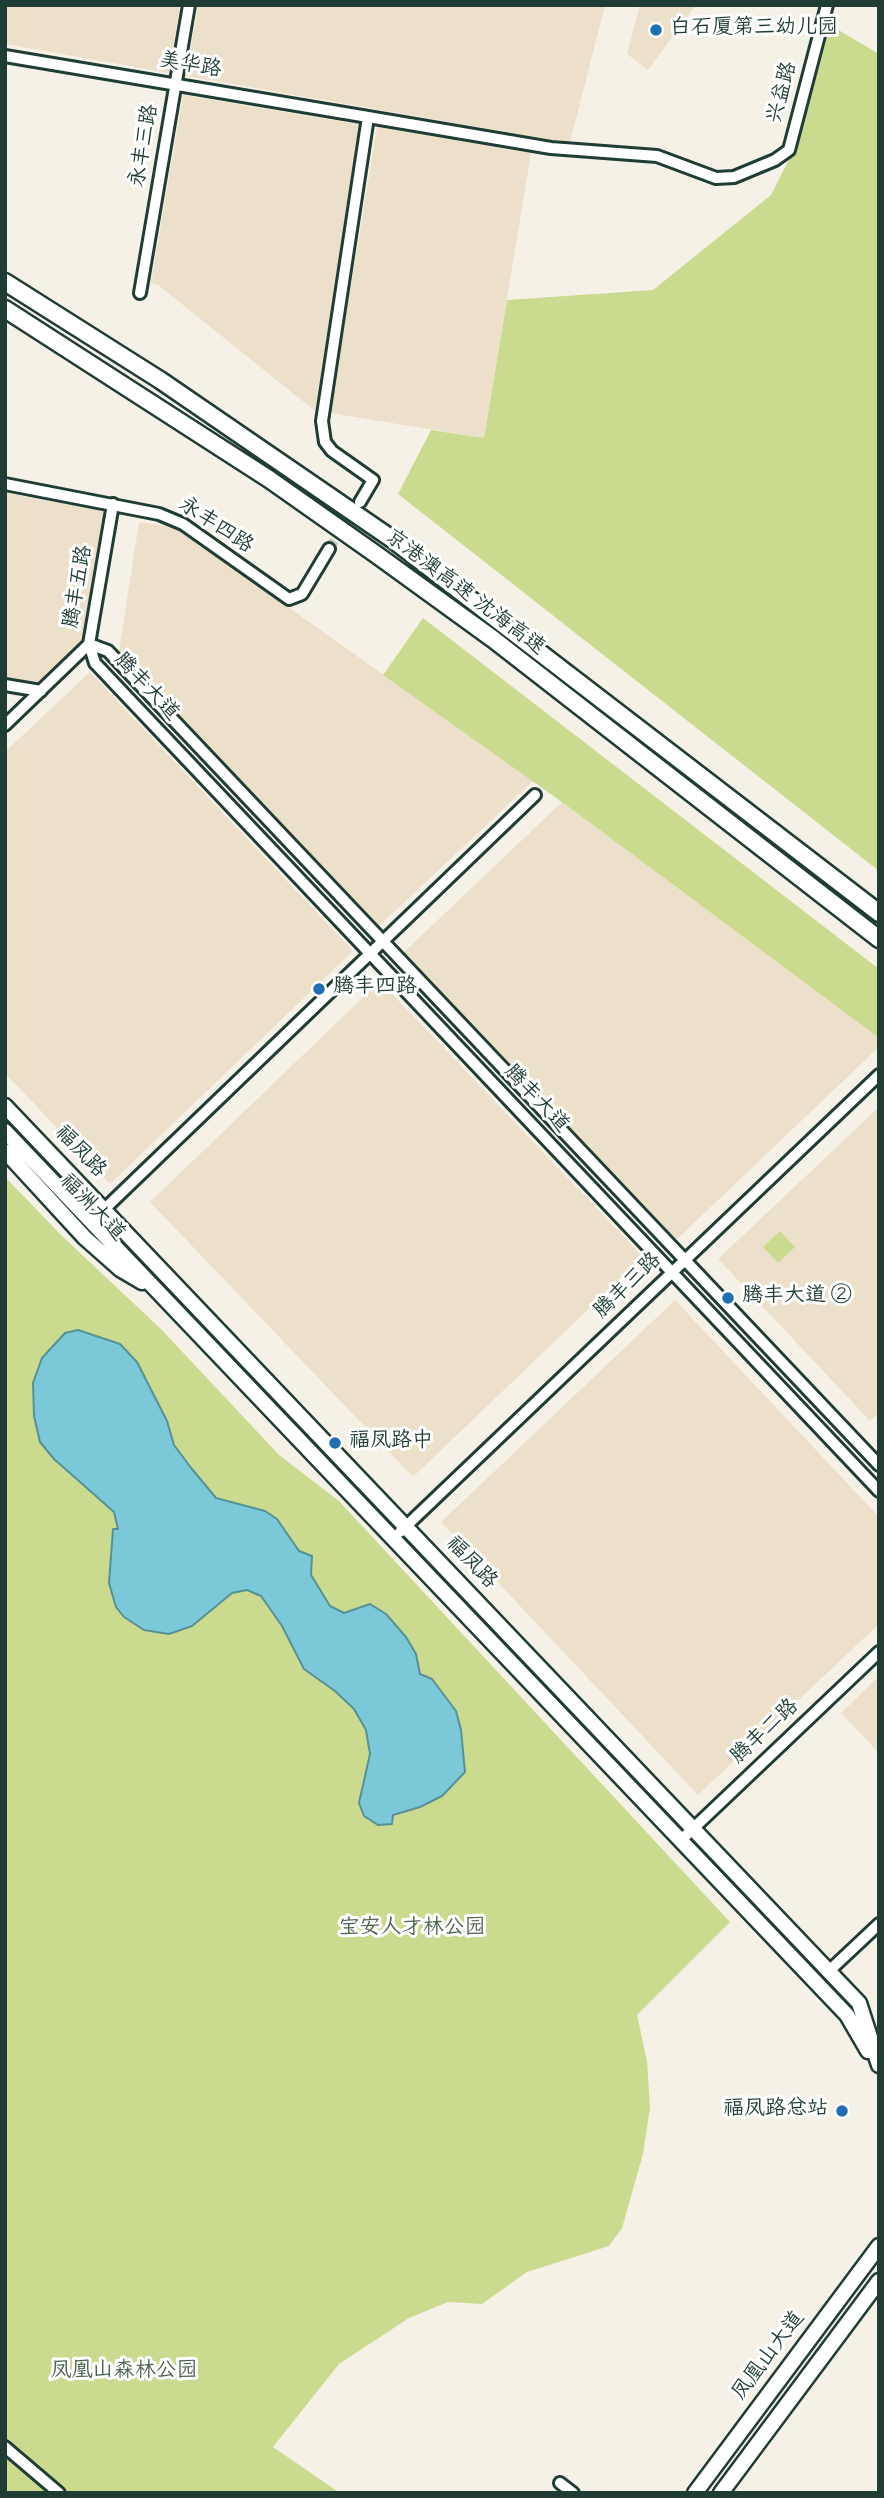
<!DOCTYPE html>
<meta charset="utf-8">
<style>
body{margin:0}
#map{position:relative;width:884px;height:2498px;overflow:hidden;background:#f6f1e7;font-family:"Gochi Hand",sans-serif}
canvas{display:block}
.frame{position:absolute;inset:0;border:7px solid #1f3d34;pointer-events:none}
</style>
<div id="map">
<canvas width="884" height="2498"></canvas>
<div class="frame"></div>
</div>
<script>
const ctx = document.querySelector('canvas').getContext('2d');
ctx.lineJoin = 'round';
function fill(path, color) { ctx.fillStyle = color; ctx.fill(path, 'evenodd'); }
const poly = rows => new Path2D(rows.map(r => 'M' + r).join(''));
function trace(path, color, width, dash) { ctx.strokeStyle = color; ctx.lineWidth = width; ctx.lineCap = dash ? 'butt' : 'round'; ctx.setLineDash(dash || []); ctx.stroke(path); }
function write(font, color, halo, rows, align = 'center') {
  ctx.font = font + ' "Gochi Hand","LXGW WenKai TC",sans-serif'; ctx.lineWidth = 6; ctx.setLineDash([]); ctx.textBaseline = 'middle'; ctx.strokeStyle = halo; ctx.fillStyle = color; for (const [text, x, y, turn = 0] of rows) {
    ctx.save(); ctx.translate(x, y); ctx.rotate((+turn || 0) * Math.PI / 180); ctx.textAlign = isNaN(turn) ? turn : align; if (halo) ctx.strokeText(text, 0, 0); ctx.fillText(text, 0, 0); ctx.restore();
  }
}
fill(poly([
 [5,5,180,5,169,73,5,44],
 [198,5,605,5,570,143,186,76],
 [640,5,696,5,648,70,627,54],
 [183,95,362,125,315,411,158,285,151,283],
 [377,127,531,153,484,438,330,413],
 [5,493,106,511,82,641,40,684,5,678],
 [139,522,177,528,533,781,378,927,119,651],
 [90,672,353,951,110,1184,5,1073,5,752],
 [562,802,879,1038,879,1047,674,1242,403,953],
 [380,981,643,1257,413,1477,150,1202],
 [879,1107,879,1412,870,1421,718,1259],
 [675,1300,879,1517,879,1624,698,1795,441,1522],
 [879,1676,879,1753,841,1713]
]), '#ece0ca');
fill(poly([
 [830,25,879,54,879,871,398,494,431,430,484,438,507,300,653,290,771,195,800,138],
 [423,618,879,969,879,1038,562,802,383,675],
 [5,1177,61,1235,162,1330,279,1455,339,1501,730,1922,637,2015,647,2061,650,2108,643,2154,622,2228,609,2246,527,2272,482,2304,448,2302,409,2318,339,2364,273,2447,340,2493,5,2493],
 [780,1231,795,1247,778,1263,763,1247]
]), '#cadb90');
const water = poly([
 [78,1330,120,1344,137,1362,167,1421,174,1445,192,1469,216,1498,265,1511,277,1519,299,1551,312,1556,311,1575,330,1606,344,1613,370,1604,386,1614,406,1637,416,1654,420,1674,432,1679,456,1711,461,1730,465,1772,442,1796,420,1807,393,1815,392,1824,378,1825,364,1816,359,1803,370,1754,366,1730,354,1709,335,1691,304,1669,282,1626,261,1596,247,1590,232,1593,192,1626,169,1634,144,1630,124,1617,116,1607,109,1583,113,1529,118,1529,114,1512,54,1459,40,1442,34,1416,33,1383,42,1358,65,1333,78,1330]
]);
fill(water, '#7bc9d8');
trace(water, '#569196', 2);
trace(poly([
 [329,549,357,508]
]), '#cbcdc3', 10, [10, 5]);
const minor = poly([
 [5,56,368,117],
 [140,293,189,5],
 [5,484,159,514,183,524,289,599,302,594,329,549],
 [360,502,373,480,332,451,325,442,322,421,368,117,551,148,657,156,716,178,734,177,775,160,789,150,827,5],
 [89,644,95,663,879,1491],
 [89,644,108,651,879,1465],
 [5,685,41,691],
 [5,725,89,644,113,504],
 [91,1222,535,795],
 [400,1532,879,1075],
 [680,1841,879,1652],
 [829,1971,879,1924],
 [5,2447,59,2493],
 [560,2483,573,2493]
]);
const major = poly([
 [5,1106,859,2003,879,2065],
 [5,1131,847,2015,868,2051],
 [5,1151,85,1238,120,1269,142,1282],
 [695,2493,879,2246],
 [721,2493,879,2281]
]);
const highway = poly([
 [5,282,160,380,392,539,879,913],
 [5,309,269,479,377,555,493,639,879,939]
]);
trace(minor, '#1f3d34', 16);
trace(major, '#1f3d34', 19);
trace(highway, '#1f3d34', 21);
trace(minor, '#fff', 10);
trace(major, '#fff', 14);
trace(highway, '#fff', 16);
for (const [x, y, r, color] of [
 [656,30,7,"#1f6fb2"],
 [319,989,7,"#1f6fb2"],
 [728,1298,7,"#1f6fb2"],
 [335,1443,7,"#1f6fb2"],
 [842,2111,7,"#1f6fb2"]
]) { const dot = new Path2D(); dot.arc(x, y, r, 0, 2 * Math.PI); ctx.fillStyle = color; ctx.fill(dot); trace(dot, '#fff', 2.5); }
write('21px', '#1f3d34', '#fff', [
 ["白石厦第三幼儿园",670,30],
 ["腾丰四路",333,989],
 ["腾丰大道 ②",742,1298],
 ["福凤路中",349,1443],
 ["福凤路总站",828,2111,"right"]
], 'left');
write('21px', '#1f3d34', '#fff', [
 ["美华路",190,67,10],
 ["兴益路",784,93,-75],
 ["永丰三路",146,146,-80],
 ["永丰四路",215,527,33],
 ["腾丰五路",80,587,-80],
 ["京港澳高速 沈海高速",464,594,37],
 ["腾丰大道",145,688,47],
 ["腾丰大道",535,1100,47],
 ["福凤路",79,1153,46],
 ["福洲大道",91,1209,46],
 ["腾丰三路",629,1287,-44],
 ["福凤路",470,1564,46],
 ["腾丰二路",766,1733,-43],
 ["凤凰山大道",770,2357,-53]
]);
write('21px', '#4a644b', '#fff', [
 ["宝安人才林公园",412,1930],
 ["凤凰山森林公园",124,2373]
]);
</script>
